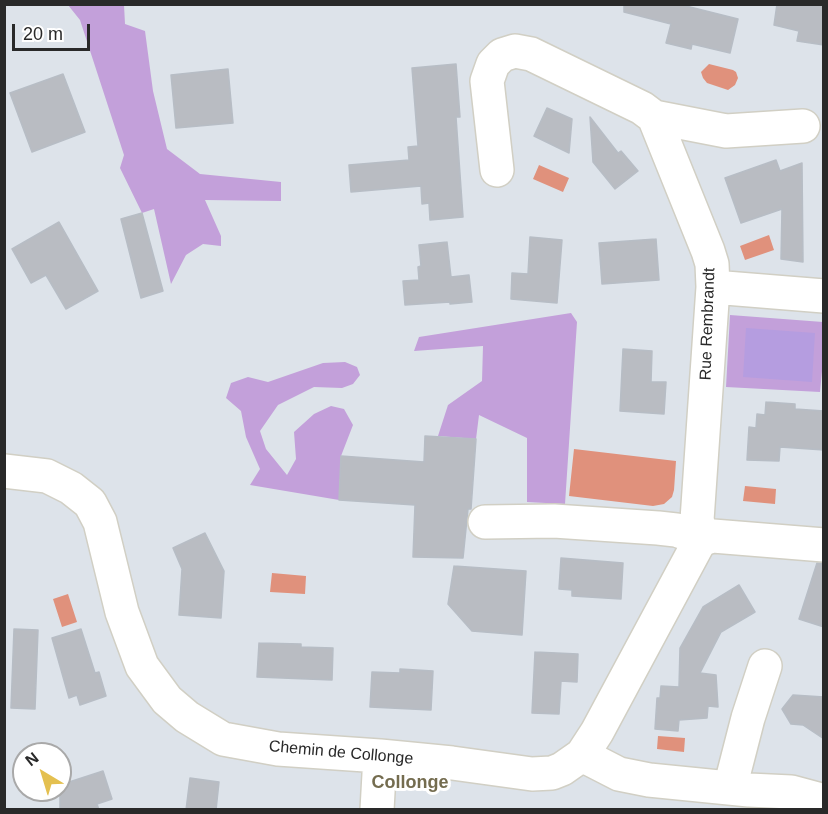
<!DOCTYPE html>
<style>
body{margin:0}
#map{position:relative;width:828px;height:814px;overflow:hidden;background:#dde3ea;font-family:Helvetica,sans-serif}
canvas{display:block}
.frame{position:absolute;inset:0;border:6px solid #292929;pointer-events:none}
.north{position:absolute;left:12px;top:742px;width:60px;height:60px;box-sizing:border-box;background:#fff;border:2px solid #a9a9a9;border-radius:50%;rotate:322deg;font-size:16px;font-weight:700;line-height:24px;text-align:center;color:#292929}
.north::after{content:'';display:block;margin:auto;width:21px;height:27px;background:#e4c050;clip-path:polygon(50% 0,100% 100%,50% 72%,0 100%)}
.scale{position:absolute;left:12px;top:24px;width:78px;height:27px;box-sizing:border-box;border:3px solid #292929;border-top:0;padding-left:8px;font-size:18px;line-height:21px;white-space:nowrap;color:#292929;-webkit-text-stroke:4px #fff;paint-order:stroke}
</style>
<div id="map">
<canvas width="828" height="814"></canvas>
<div class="frame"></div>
<div class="north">N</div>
<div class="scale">20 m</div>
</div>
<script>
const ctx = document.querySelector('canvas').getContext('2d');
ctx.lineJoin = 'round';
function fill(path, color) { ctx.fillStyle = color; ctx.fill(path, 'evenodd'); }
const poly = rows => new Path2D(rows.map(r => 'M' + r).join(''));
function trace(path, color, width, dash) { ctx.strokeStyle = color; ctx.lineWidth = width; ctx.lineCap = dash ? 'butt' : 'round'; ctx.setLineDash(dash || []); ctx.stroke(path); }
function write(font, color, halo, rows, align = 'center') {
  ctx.font = font + ' Helvetica,sans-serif'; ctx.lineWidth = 6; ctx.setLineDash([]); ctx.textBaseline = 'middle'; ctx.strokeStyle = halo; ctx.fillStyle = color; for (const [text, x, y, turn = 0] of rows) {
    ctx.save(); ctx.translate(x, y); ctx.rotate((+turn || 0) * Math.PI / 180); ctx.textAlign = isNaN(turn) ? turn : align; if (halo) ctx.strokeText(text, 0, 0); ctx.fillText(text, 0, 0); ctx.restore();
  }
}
fill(poly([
 [68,5,124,5,125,24,145,31,153,91,167,149,200,174,281,182,281,201,205,200,221,236,221,246,203,244,186,255,171,284,154,209,142,213,120,168,124,155,80,20],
 [571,313,577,322,565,504,527,502,527,438,479,415,476,439,438,436,448,405,482,381,483,346,414,351,419,337],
 [730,315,823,322,824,371,822,371,820,392,726,387],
 [345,362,357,367,360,375,353,384,342,388,314,387,278,405,260,431,266,449,287,475,296,459,294,432,314,414,331,406,344,409,353,425,341,456,339,500,250,485,260,469,246,437,241,411,226,398,231,383,248,377,268,382,323,363]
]), '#c3a0da');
fill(poly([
 [746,328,815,333,812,382,743,377]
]), '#b59de0');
fill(poly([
 [709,64,733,70,736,72,738,78,735,85,728,90,707,83,703,78,701,72],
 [539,165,569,178,563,192,533,179],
 [769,235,774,250,745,260,740,246],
 [574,449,676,461,674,490,672,497,664,504,653,506,569,496],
 [745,486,776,489,775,504,743,501],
 [272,573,306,576,305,594,270,592],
 [68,594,77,622,62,627,53,599],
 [658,736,685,738,684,752,657,749]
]), '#e0917c');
const building = poly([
 [624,4,678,4,738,19,730,53,692,44,691,49,666,43,671,24,624,12,624,4],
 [777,4,824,4,824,45,797,41,799,31,774,25,777,4],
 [456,64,460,117,456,117,463,217,430,220,429,203,422,204,421,186,351,192,349,165,409,160,408,147,418,146,412,68,456,64],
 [228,69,233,123,176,128,171,75,228,69],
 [63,74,85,132,32,152,10,93,63,74],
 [547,108,572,119,569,153,534,136,547,108],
 [590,117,618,153,621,151,638,171,615,189,593,162,590,117],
 [776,160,780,171,802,163,803,262,781,259,782,209,741,223,725,178,776,160],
 [142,213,163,291,141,298,121,219,142,213],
 [59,222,98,291,66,309,46,275,31,283,12,249,59,222],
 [530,237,562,240,557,303,511,299,512,273,528,274,530,237],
 [656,239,659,280,602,284,599,243,656,239],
 [447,242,451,277,469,275,472,302,450,304,450,302,405,305,403,281,419,280,418,267,421,266,419,245,447,242],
 [623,349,652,351,651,382,666,382,664,414,620,411,623,349],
 [766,402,795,404,795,409,824,411,824,450,780,447,779,461,747,460,749,427,756,428,757,414,765,415,766,402],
 [425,436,476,439,471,509,468,509,463,558,413,557,415,505,339,500,341,456,424,462,425,436],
 [205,533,224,571,221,618,179,615,182,569,173,548,205,533],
 [561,558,623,563,621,599,572,596,572,590,559,589,561,558],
 [817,563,824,564,824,627,799,619,817,563],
 [454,566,526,571,522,635,472,631,448,604,454,566],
 [739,585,755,612,721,632,700,673,716,675,718,707,708,706,707,718,679,720,678,731,655,729,657,698,660,698,661,686,679,687,680,648,703,607,739,585],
 [14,629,38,630,35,709,11,708,14,629],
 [81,629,95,673,99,672,106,696,80,705,77,695,69,698,52,638,81,629],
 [259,643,301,644,301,647,333,648,332,680,257,677,259,643],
 [535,652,578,654,577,682,561,681,559,714,532,713,535,652],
 [400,669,433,671,431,710,370,707,372,672,400,673,400,669],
 [793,695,824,697,824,739,803,725,791,724,782,709,793,695],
 [103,771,112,799,97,804,99,810,60,810,60,785,103,771],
 [190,778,219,782,216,810,186,810,190,778]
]);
fill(building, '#b9bcc2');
trace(building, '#b7bdc5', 1.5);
const minor = poly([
 [654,117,726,131,803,126],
 [497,170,487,81,493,64,502,55,515,51,531,54,642,108,654,117,708,251,712,264,713,287,697,520,703,539],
 [713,287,824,296],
 [4,471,47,476,71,488,90,503,100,522,122,612,142,666,167,700,187,717,223,739,278,749,380,756,452,763,532,774,552,773,562,769,582,755,597,732,698,544,703,539,713,536,824,545],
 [485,522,554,521,658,528,676,530,703,539],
 [582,755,619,774,649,780,749,790,791,792,817,799,824,803],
 [730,788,748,718,765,666],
 [377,810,380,756]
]);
trace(minor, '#d1cfc4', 36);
trace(minor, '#fff', 33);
write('16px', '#292929', '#fff', [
 ["Rue Rembrandt",708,324,-88],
 ["Chemin de Collonge",341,753,5]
]);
write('bold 18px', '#746c4f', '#fff', [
 ["Collonge",410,783]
]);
</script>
